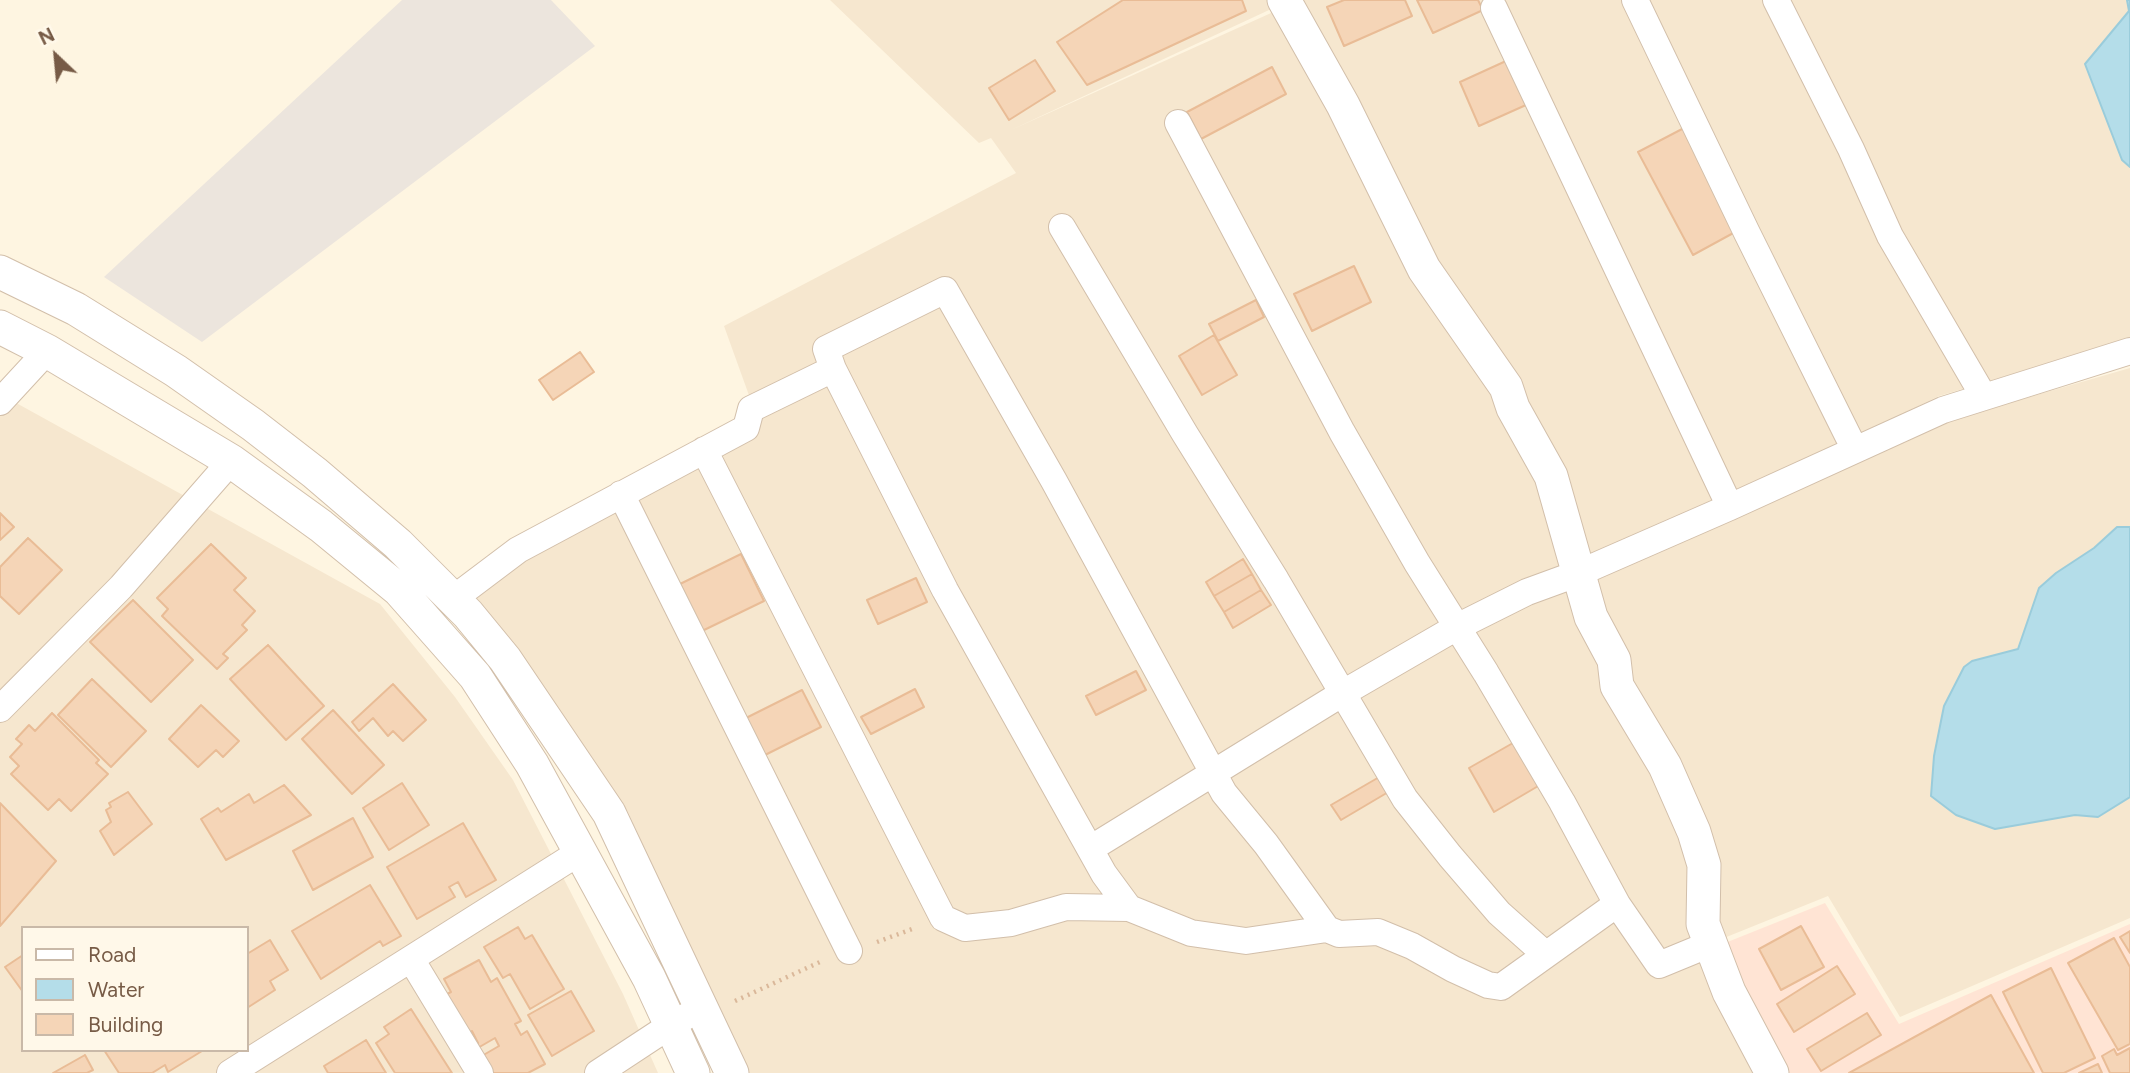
<!DOCTYPE html>
<style>
body{margin:0}
#map{position:relative;width:2130px;height:1073px;overflow:hidden;background:#fef5e1;font-family:Figtree,sans-serif}
canvas{display:block}
.legend{position:absolute;left:21px;top:926px;width:228px;height:126px;box-sizing:border-box;background:#fff8e9;border:2px solid #c9b9a8;margin:0;padding:9px 12px;list-style:none;font-size:21px;color:#775b46}
.legend li{display:flex;align-items:center;gap:14px;height:35px}
.legend b{width:35px;border:2px solid #c9b9a8}
.north{position:absolute;left:21px;top:21px;width:70px;height:70px;-webkit-text-stroke:5px #fff8e9;paint-order:stroke;rotate:334deg;font-size:19px;font-weight:700;line-height:28px;text-align:center;color:#775b46}
.north::after{content:'';display:block;margin:auto;width:24px;height:32px;background:#775b46;clip-path:polygon(50% 0,100% 100%,50% 72%,0 100%)}
</style>
<div id="map">
<canvas width="2130" height="1073"></canvas>
<ul class="legend">
<li><b style="height:9px;background:#fff"></b>Road</li>
<li><b style="height:19px;background:#b4dde9"></b>Water</li>
<li><b style="height:19px;background:#f5d5b7"></b>Building</li>
</ul>
<div class="north">N</div>
</div>
<script>
const ctx = document.querySelector('canvas').getContext('2d');
ctx.lineJoin = 'round';
function fill(path, color) { ctx.fillStyle = color; ctx.fill(path, 'evenodd'); }
const poly = rows => new Path2D(rows.map(r => 'M' + r).join(''));
function trace(path, color, width, dash) { ctx.strokeStyle = color; ctx.lineWidth = width; ctx.lineCap = dash ? 'butt' : 'round'; ctx.setLineDash(dash || []); ctx.stroke(path); }
fill(poly([
 [830,0,1280,0,1282,4,1011,130,1300,0,2130,0,2130,339,1939,396,1577,572,1660,768,1767,1073,746,1073,628,812,513,646,460,599,755,412,724,326,1016,173,991,138,979,143],
 [2130,368,2130,918,1900,1017,1828,896,1719,940,1626,686,1588,575,1950,420],
 [0,394,380,604,455,697,513,780,623,994,658,1073,0,1073],
 [23,928,247,928,247,1050,23,1050]
]), '#f6e7cf');
fill(poly([
 [1825,903,1899,1024,2130,924,2130,1073,1780,1073,1720,945]
]), '#ffe4d4');
fill(poly([
 [402,0,551,0,595,46,202,342,104,277]
]), '#ece5dd');
const water = poly([
 [2127,0,2130,0,2130,167,2122,160,2085,64,2129,11,2127,0],
 [2117,527,2130,527,2130,797,2098,817,2075,815,1995,829,1956,815,1931,796,1934,756,1944,706,1964,667,1972,661,2018,649,2039,588,2056,573,2094,548,2117,527]
]);
fill(water, '#b4dde9');
trace(water, '#9accdb', 2);
const building = poly([
 [1123,0,1242,0,1246,11,1087,85,1057,42,1123,0],
 [1344,0,1405,0,1412,16,1344,46,1327,7,1344,0],
 [1417,0,1478,0,1483,10,1433,33,1417,0],
 [1035,60,1055,91,1009,120,989,88,1035,60],
 [1506,61,1526,105,1479,126,1460,82,1506,61],
 [1272,67,1286,94,1201,139,1187,112,1272,67],
 [1684,128,1737,231,1693,255,1638,152,1684,128],
 [1354,266,1371,302,1312,331,1294,294,1354,266],
 [1256,300,1264,317,1218,341,1209,324,1256,300],
 [1214,335,1237,375,1202,395,1179,356,1214,335],
 [580,352,594,372,553,400,539,380,580,352],
 [0,513,14,527,0,540,0,513],
 [28,538,62,570,19,614,0,596,0,567,28,538],
 [211,544,246,578,234,590,255,611,242,625,247,630,223,654,228,658,217,669,162,616,168,609,157,598,211,544],
 [741,554,764,601,702,631,680,584,741,554],
 [1243,559,1252,574,1214,596,1206,582,1243,559],
 [1252,574,1261,590,1224,612,1214,596,1252,574],
 [916,578,927,602,878,624,867,600,916,578],
 [1261,590,1271,605,1233,628,1224,612,1261,590],
 [133,600,193,660,151,702,90,642,133,600],
 [268,645,324,706,286,740,230,679,268,645],
 [1136,671,1146,690,1096,715,1086,696,1136,671],
 [92,679,146,731,111,767,58,715,92,679],
 [393,684,426,720,403,741,393,731,388,736,373,718,359,731,352,722,393,684],
 [915,689,924,707,871,734,861,717,915,689],
 [802,690,821,727,761,757,742,720,802,690],
 [201,705,239,741,223,757,216,750,198,767,169,739,201,705],
 [333,710,384,765,352,794,302,739,333,710],
 [52,713,99,760,96,763,108,774,71,811,59,799,48,810,11,774,19,766,10,757,22,744,16,739,29,725,35,731,52,713],
 [1520,739,1545,782,1494,812,1469,768,1520,739],
 [1381,776,1390,791,1341,820,1331,805,1381,776],
 [402,783,429,825,389,850,363,808,402,783],
 [284,785,311,815,226,860,201,819,218,808,221,812,249,794,254,803,284,785],
 [128,792,152,824,114,855,100,831,111,822,106,810,111,807,109,803,128,792],
 [0,803,56,861,0,926,0,803],
 [353,818,373,857,313,890,293,851,353,818],
 [463,823,496,880,466,897,458,882,449,887,455,897,417,919,387,867,463,823],
 [370,885,401,936,383,946,380,941,321,979,292,931,370,885],
 [1801,926,1824,967,1781,990,1759,949,1801,926],
 [518,927,525,939,532,935,564,989,530,1009,510,974,503,978,484,947,518,927],
 [2130,931,2130,953,2120,937,2130,931],
 [2114,938,2130,967,2130,1044,2118,1050,2068,963,2114,938],
 [270,940,288,970,270,981,275,990,247,1008,247,954,270,940],
 [23,955,23,992,5,967,23,955],
 [479,960,491,982,497,978,521,1021,515,1024,521,1035,527,1031,545,1064,528,1073,489,1073,480,1057,499,1046,495,1038,476,1049,474,1045,478,1043,472,1031,467,1034,445,995,451,992,444,979,479,960],
 [1837,966,1855,994,1794,1032,1777,1004,1837,966],
 [2051,968,2095,1058,2064,1073,2043,1073,2003,992,2051,968],
 [571,991,594,1031,552,1056,528,1015,571,991],
 [1991,995,2034,1073,1849,1073,1991,995],
 [411,1009,452,1073,395,1073,376,1043,389,1034,384,1027,411,1009],
 [1867,1013,1881,1035,1821,1071,1807,1049,1867,1013],
 [366,1040,386,1073,328,1073,324,1066,366,1040],
 [2130,1048,2130,1073,2110,1073,2102,1056,2114,1049,2117,1055,2130,1048],
 [104,1050,201,1050,202,1051,168,1072,165,1065,152,1073,119,1073,104,1050],
 [85,1055,93,1070,87,1073,53,1073,85,1055],
 [2098,1064,2102,1073,2079,1073,2098,1064]
]);
fill(building, '#f5d5b7');
trace(building, '#e9bc96', 2);
const minor = poly([
 [1635,0,1747,233,1855,450],
 [1776,0,1851,149,1890,236,1984,397],
 [1494,8,1730,507],
 [1178,123,1342,432,1417,563,1486,673,1562,802,1617,904],
 [1062,227,1185,434,1276,580,1405,799,1450,856,1499,913,1545,954],
 [833,369,945,590,1104,874,1129,908,1191,933,1246,941,1327,929],
 [0,402,47,351],
 [704,450,943,918,965,928,1011,923,1066,907,1129,908],
 [621,494,849,951],
 [453,599,518,550,746,428,751,409,833,369,826,349,945,290,1054,481,1224,793,1266,844,1327,929,1339,934,1378,932,1412,946,1453,969,1488,985,1501,987,1617,904,1659,965,1710,944],
 [0,709,121,587,231,461],
 [1090,849,1343,693,1457,627,1527,592,1579,573,1730,507,1943,410,2130,351],
 [411,959,480,1073],
 [230,1073,580,852],
 [598,1073,671,1025,701,1008]
]);
const tertiary = poly([
 [1284,0,1343,105,1424,269,1506,387,1513,408,1551,476,1591,617,1614,660,1617,686,1665,766,1694,832,1704,865,1703,924,1729,992,1772,1073],
 [0,272,76,309,176,371,253,425,315,473,398,544,468,614,505,659,609,813,732,1073],
 [0,327,47,351,231,461,321,526,399,590,475,676,532,764,649,978,693,1073]
]);
trace(minor, '#d2bfaa', 28);
trace(tertiary, '#d2bfaa', 35);
trace(poly([
 [877,942,915,928],
 [735,1001,820,962]
]), '#dab89a', 4.5, [2, 5]);
trace(minor, '#fff', 26);
trace(tertiary, '#fff', 33);
</script>
